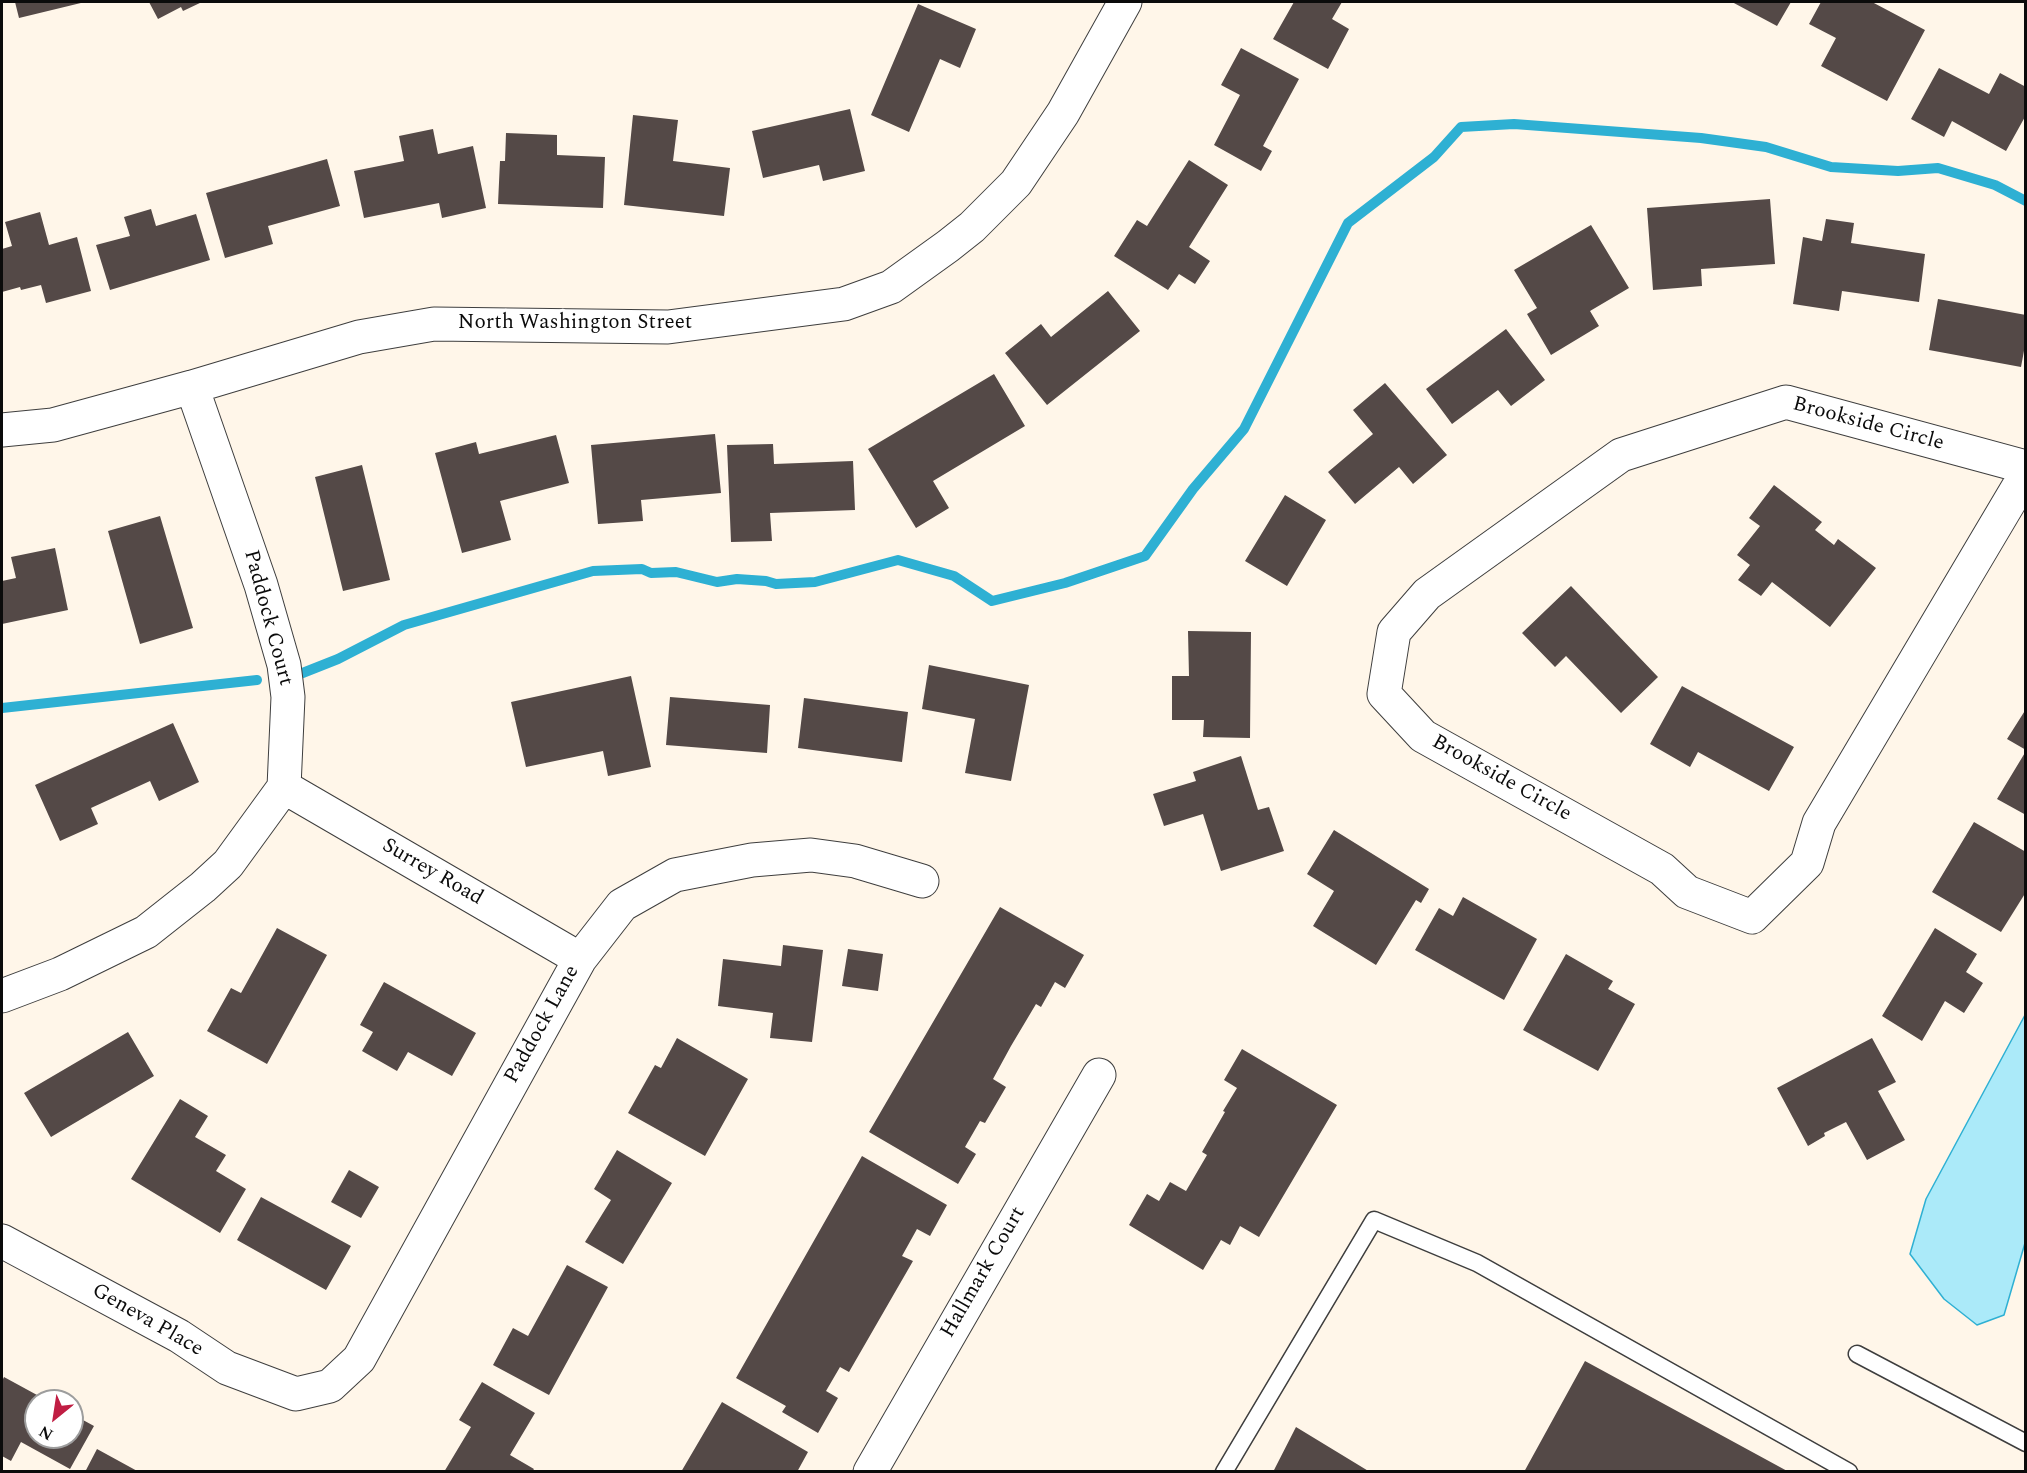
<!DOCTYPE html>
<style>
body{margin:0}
#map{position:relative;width:2027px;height:1473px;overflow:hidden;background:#fff6e9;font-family:Spectral,serif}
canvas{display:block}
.frame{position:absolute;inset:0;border:3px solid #0b0b0b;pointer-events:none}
.north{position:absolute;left:24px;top:1389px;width:60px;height:60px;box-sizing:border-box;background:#fff;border:2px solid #9d9d9d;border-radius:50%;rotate:210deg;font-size:16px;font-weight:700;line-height:24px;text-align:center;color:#0b0b0b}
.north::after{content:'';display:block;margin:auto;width:21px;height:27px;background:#c01d43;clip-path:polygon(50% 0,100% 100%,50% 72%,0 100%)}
</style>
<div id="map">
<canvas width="2027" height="1473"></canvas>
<div class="frame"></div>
<div class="north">N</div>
</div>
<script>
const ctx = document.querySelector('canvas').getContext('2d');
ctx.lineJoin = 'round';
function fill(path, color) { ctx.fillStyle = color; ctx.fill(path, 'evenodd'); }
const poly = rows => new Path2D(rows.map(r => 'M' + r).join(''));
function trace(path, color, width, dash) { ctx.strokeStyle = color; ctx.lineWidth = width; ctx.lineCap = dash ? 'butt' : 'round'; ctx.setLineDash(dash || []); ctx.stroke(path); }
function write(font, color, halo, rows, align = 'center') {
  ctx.font = font + ' Spectral,serif'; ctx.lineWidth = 6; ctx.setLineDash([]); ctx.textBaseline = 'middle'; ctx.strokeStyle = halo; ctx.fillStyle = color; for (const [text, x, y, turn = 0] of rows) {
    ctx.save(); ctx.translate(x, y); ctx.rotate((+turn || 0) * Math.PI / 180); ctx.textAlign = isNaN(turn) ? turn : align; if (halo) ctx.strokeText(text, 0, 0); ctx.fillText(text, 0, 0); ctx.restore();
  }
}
const water = poly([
 [2025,1015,2025,1243,2004,1315,1977,1325,1944,1299,1910,1254,1926,1199,2025,1015]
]);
fill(water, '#abeaf9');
trace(water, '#2eb0d3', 1.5);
trace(poly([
 [295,676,338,659,404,625,593,571,642,569,651,573,676,572,717,582,737,579,766,581,776,584,815,582,898,560,954,576,992,601,1065,583,1145,556,1193,489,1244,429,1348,223,1434,157,1461,127,1514,124,1701,138,1766,147,1831,167,1898,171,1938,168,1995,185,2026,201],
 [2,708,257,680]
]), '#2eb0d3', 10);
fill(poly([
 [15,2,85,2,19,18],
 [149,2,202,2,183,11,181,7,158,19],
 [1294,2,1342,2,1332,19,1349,29,1328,69,1273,39],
 [1732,2,1791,2,1777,26],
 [1821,2,1872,2,1925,30,1887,101,1821,66,1836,38,1809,24],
 [918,4,976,29,960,68,940,59,909,132,871,115],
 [1241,48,1299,79,1263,146,1272,151,1261,171,1214,145,1240,95,1221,85],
 [1939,68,1989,94,2000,73,2026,87,2026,115,2006,151,1952,121,1944,137,1911,119],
 [850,109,865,171,823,181,819,165,763,178,752,131],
 [633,115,678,120,673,161,730,168,724,216,624,205],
 [433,129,438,154,473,146,486,208,442,218,439,203,364,218,354,171,404,161,399,136],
 [506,133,557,135,557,155,605,157,603,208,498,204,500,161,505,161],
 [327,159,340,206,268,226,273,244,225,258,206,193],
 [1189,160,1228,185,1189,247,1210,261,1195,284,1179,274,1168,290,1114,256,1137,220,1147,226],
 [1770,199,1775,264,1701,269,1702,286,1653,290,1647,208],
 [151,209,156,226,196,214,210,260,110,290,96,245,130,236,124,217],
 [40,212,49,245,77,237,91,291,46,303,41,285,21,290,20,287,2,292,2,249,12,246,5,222],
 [1826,219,1854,223,1851,243,1925,254,1919,302,1842,291,1839,311,1793,304,1803,237,1822,241],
 [1591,225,1629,288,1590,311,1599,326,1551,355,1527,314,1537,308,1514,270],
 [1108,291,1140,331,1047,405,1005,353,1041,324,1051,337],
 [1938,299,2026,315,2026,340,2021,367,1929,350],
 [1506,329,1545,380,1511,406,1498,390,1452,424,1426,389],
 [994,374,1025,426,933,481,949,508,916,528,868,449],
 [1385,383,1447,455,1413,484,1399,467,1355,504,1328,472,1373,434,1353,410],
 [715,434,721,493,641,500,643,521,598,524,591,445],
 [556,435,569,483,500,501,511,540,462,553,435,453,476,442,479,454],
 [773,444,774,464,853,461,855,510,770,513,772,541,731,542,727,445],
 [362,465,390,580,343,591,315,477],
 [1774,485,1822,522,1815,530,1834,545,1838,539,1876,568,1830,627,1772,582,1761,596,1738,580,1750,565,1737,555,1760,526,1749,518],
 [1285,495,1326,520,1287,586,1245,561],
 [160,516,193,628,140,644,108,531],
 [55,548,68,610,2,624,2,581,16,578,11,557],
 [1571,586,1658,677,1621,713,1566,656,1555,667,1522,633],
 [1188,631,1251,632,1250,738,1203,737,1204,720,1172,720,1172,676,1189,676],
 [929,665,1029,685,1011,781,965,773,975,719,922,709],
 [631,676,651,767,608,776,603,751,526,767,511,702],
 [1682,686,1794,747,1769,791,1698,752,1690,767,1650,744],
 [670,697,770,705,767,753,666,745],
 [804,698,908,712,902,762,798,748],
 [2026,709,2026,750,2007,739],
 [173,723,199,782,159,801,150,781,91,808,98,824,60,841,35,785],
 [2026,751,2026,815,1997,799],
 [1241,756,1258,810,1269,807,1284,851,1221,871,1203,814,1164,826,1153,794,1196,781,1193,772],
 [1974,822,2026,852,2026,892,2001,932,1932,892],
 [1334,830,1429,889,1421,903,1416,900,1376,965,1313,926,1334,891,1307,874],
 [1463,897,1537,939,1504,1000,1415,950,1439,908,1453,916],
 [1000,907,1084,955,1065,988,1055,982,1041,1007,1036,1004,1011,1046,993,1079,1006,1087,985,1123,980,1121,965,1147,976,1154,958,1184,869,1132],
 [277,928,327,955,267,1064,207,1031,231,988,241,993],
 [1935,928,1977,954,1966,972,1983,983,1964,1013,1945,1001,1922,1041,1882,1016],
 [783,945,823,950,812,1042,770,1038,773,1013,718,1006,723,959,781,966],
 [848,949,883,954,878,991,842,986],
 [1566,954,1613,981,1608,989,1635,1004,1598,1071,1523,1030],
 [384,982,476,1033,452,1076,408,1052,397,1071,362,1051,373,1032,360,1025],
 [128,1032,154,1076,51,1137,24,1093],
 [677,1038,748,1079,705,1156,628,1113,655,1065,661,1068],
 [1872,1038,1896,1082,1878,1091,1905,1140,1867,1160,1846,1122,1824,1133,1825,1136,1808,1146,1777,1088],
 [1242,1049,1337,1105,1259,1237,1240,1226,1230,1245,1221,1240,1203,1270,1129,1225,1147,1194,1159,1201,1170,1182,1186,1191,1207,1155,1202,1152,1225,1112,1223,1111,1237,1088,1224,1080],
 [180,1099,208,1116,195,1137,226,1155,216,1171,246,1189,220,1233,131,1179],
 [617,1150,672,1183,623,1264,585,1242,611,1200,594,1189],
 [862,1156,947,1205,930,1236,917,1229,902,1256,913,1261,849,1372,840,1367,826,1391,838,1398,818,1433,782,1412,786,1406,736,1378],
 [349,1170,379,1187,361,1218,331,1202],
 [261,1197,351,1246,326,1290,237,1240],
 [567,1265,608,1287,549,1395,493,1365,513,1328,528,1336],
 [1585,1361,1789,1472,1524,1472],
 [4,1377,48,1401,36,1401,36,1437,72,1437,72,1414,94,1426,70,1469,21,1442,11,1461,2,1456,2,1381],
 [482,1382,535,1413,510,1455,534,1469,532,1472,444,1472,471,1427,459,1420],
 [722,1402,808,1452,797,1472,681,1472],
 [1296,1427,1370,1472,1273,1472],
 [97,1449,139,1472,85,1472]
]), '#544947');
const service = poly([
 [1857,1354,2026,1443],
 [1224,1472,1374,1220,1477,1263,1849,1472]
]);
const minor = poly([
 [2,430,53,425,192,387,359,337,434,324,668,327,844,304,891,287,948,246,972,227,1016,183,1063,113,1125,2],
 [2026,467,1786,402,1621,455,1427,594,1394,632,1384,694,1423,736,1662,869,1687,892,1752,917,1807,863,1819,823,2026,474],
 [284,787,580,959],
 [2,996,60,974,146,932,203,887,228,864,284,787,288,697,284,665,261,585,192,387],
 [2,1241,179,1336,227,1368,296,1394,330,1386,359,1359,580,959,622,905,675,875,752,860,811,855,855,861,922,881],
 [870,1472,1099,1075]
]);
trace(service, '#3e3e3e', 19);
trace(minor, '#3e3e3e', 35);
trace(service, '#fff', 16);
trace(minor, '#fff', 33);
write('21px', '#0b0b0b', '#fff', [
 ["North Washington Street",575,324],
 ["Brookside Circle",1868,425,15],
 ["Paddock Court",267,618,75],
 ["Brookside Circle",1501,779,29],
 ["Surrey Road",432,873,30],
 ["Paddock Lane",543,1025,-61],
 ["Hallmark Court",984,1273,-60],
 ["Geneva Place",147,1321,30]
]);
</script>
